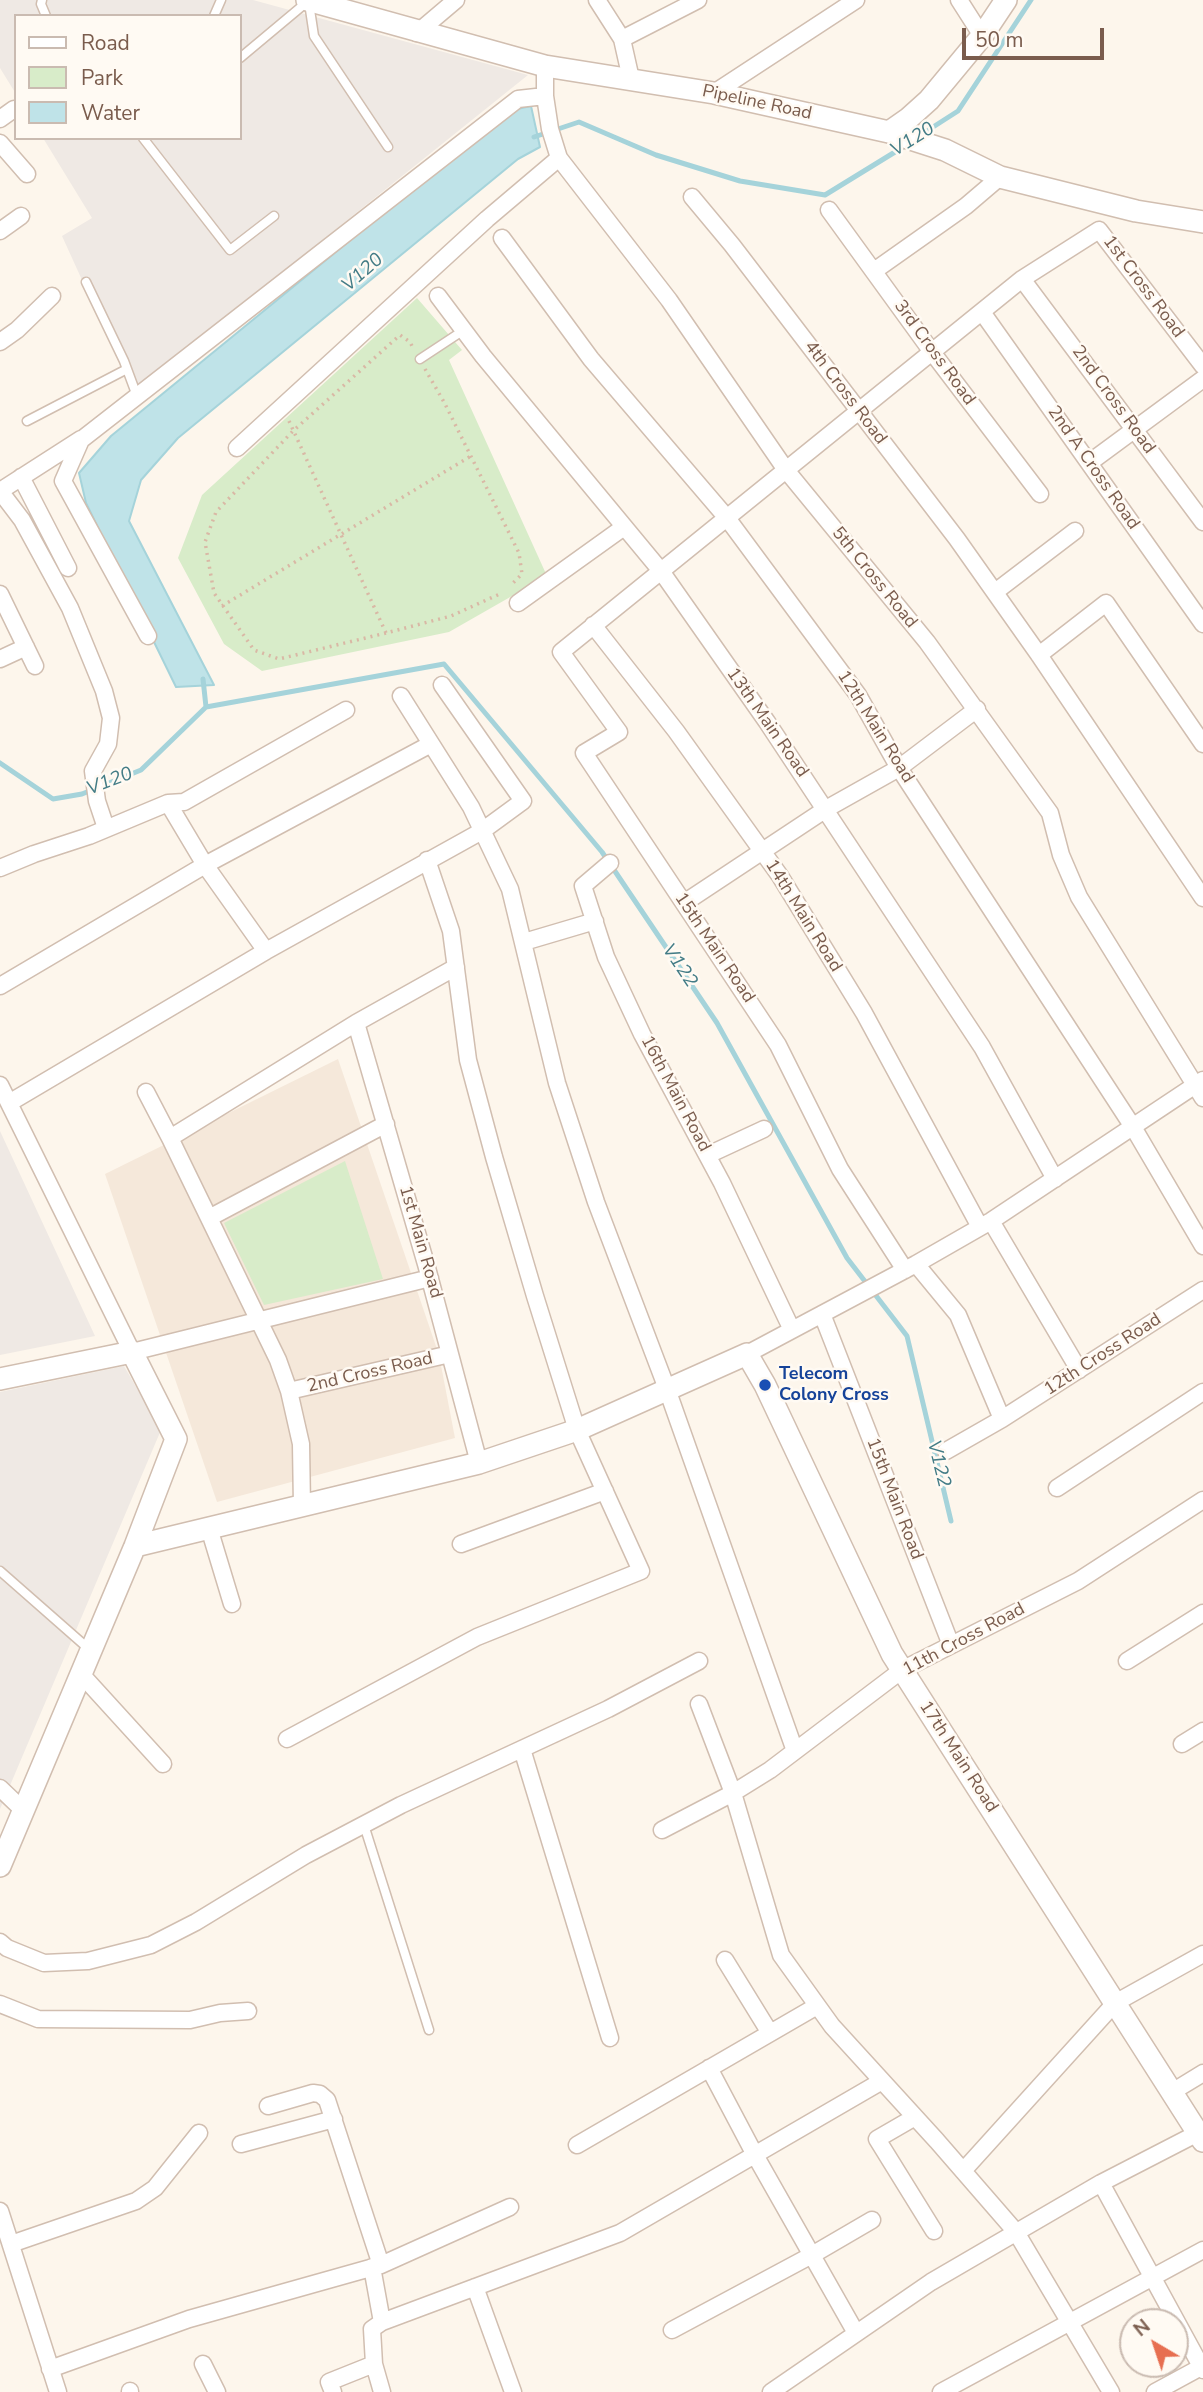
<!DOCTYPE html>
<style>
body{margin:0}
#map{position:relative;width:1203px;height:2392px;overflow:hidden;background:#fdf6ec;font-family:"Nunito Sans",sans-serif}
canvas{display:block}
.legend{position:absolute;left:14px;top:14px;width:228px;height:126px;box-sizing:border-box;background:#fffaf3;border:2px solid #cabbb1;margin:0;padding:9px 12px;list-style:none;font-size:21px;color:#7a5c4d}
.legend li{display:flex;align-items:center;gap:14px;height:35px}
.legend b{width:35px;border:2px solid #cabbb1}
.north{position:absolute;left:1119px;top:2308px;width:70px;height:70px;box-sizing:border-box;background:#fffaf3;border:2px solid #cabbb1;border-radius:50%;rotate:321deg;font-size:19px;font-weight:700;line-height:28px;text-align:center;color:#7a5c4d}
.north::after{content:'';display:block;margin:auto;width:24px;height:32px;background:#e76f51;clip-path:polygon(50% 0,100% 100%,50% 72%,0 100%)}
.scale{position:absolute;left:962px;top:28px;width:142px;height:32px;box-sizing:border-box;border:4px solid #7a5c4d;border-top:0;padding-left:9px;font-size:21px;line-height:24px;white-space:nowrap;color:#7a5c4d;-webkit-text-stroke:5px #fffaf3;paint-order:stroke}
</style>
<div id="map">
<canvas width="1203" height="2392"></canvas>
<ul class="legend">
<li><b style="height:9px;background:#fff"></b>Road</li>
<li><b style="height:19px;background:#d8ecc9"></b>Park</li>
<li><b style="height:19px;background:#bfe3e8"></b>Water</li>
</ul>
<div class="north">N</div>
<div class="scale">50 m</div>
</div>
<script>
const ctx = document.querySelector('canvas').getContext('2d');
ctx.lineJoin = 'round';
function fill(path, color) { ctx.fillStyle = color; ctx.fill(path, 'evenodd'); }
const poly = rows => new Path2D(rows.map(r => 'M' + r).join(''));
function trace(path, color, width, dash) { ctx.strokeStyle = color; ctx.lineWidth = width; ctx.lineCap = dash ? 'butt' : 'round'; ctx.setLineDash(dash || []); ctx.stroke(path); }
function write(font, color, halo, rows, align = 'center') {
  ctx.font = font + ' "Nunito Sans",sans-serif'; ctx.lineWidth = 5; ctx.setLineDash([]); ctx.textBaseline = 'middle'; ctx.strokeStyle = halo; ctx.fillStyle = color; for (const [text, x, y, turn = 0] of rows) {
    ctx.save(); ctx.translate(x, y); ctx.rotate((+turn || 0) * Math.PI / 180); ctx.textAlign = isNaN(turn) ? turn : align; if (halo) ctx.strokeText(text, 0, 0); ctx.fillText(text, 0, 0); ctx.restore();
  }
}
fill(poly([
 [338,1059,439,1355,455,1438,217,1502,105,1174]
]), '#f5e8da');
fill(poly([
 [0,0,253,0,528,75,133,392,62,236,92,218,43,138,240,138,240,16,16,16,16,94,0,68],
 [0,1131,95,1336,0,1355],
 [124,1366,161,1430,0,1809,0,1392]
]), '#efe9e4');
fill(poly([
 [417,298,462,350,449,360,547,576,449,632,262,671,224,644,178,558,202,495],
 [345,1161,383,1279,264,1305,224,1223]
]), '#d8ecc9');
const water = poly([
 [531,106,540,147,518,159,178,438,141,480,129,521,214,685,176,687,86,503,79,473,111,436,508,111,531,106]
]);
fill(water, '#bfe3e8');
trace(water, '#a5d3da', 2);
trace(poly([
 [919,136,958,111,1031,0],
 [534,137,579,122,656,155,740,181,825,195,908,144],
 [206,707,444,664,602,852,717,1023,847,1258,907,1336,951,1521],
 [0,763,53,799,82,794,141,770,206,707,203,679]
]), '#a5d3da', 5);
const service = poly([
 [42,0,41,4,46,16],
 [309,3,314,36,388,147],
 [214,16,221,0],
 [240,58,307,2],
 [143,138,230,250,274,216],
 [86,282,124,361,137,396],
 [420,359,464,330],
 [27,421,127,369],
 [0,1571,90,1650],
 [364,1825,429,2030]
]);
const minor = poly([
 [597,0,622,39,631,79],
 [959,0,982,36],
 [417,33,456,0],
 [622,39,698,0],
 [545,66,545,96,550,129,559,158,669,300,786,470,927,642,1050,813,1061,855,1079,897,1203,1098],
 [714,93,856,0],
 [0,119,14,109],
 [0,143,27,174],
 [692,197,732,245,957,539,1039,655,1203,898],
 [829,210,932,352,1040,494],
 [1099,230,1203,366],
 [0,231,21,216],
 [502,238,591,359,727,518,858,695,899,768,1133,1127,1203,1246],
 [874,271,966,206,1000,177],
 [1022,279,1203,522],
 [438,296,483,356,661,571,767,722,982,1047,1055,1179],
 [982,312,1203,624],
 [0,342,17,330,52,296],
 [237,448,487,219,559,158],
 [1089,463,1203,379],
 [21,477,68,568],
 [0,491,22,520,70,608,104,691,111,718,108,744,93,771,97,801,106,828],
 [0,491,81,439],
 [995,592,1075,531],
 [0,594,35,666],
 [518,603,624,527],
 [593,625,676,731,780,876,864,1013,980,1227],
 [148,636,63,481,81,440,518,99,545,96],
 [1039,655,1106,603,1203,744],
 [0,659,26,647],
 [401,696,471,807,510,889,557,1083,596,1202,667,1389,795,1751],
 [168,803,205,865,266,951],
 [610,863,583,886,606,957,642,1034,722,1183,792,1330],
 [0,868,34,854,89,836,168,803,184,802,346,710],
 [684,903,826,809,899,768,977,709],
 [524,942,595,921],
 [0,986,205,865,431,744],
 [356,1023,426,1264,479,1463],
 [0,1085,132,1352,430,1278],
 [146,1092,170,1138,278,1360,289,1391,301,1444,302,1507],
 [9,1103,266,951,482,831,523,801,442,685],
 [170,1138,356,1023,456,967],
 [708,1155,764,1129],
 [209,1218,386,1124],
 [991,1221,1079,1370],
 [916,1264,958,1315,1002,1419],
 [905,1270,840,1169,778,1045,584,753,619,732,561,652,1022,279,1099,230],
 [822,1314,951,1645],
 [747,1354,916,1264,991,1221,1203,1080],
 [289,1391,450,1354],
 [946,1451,1002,1419,1203,1290],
 [1057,1488,1203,1392],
 [209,1528,232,1604],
 [461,1544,605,1491],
 [1127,1661,1203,1613],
 [81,1674,163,1764],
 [699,1704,733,1793,781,1955,832,2026,937,2141,1016,2232,1111,2392],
 [287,1739,477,1637,641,1571,577,1430,535,1296,494,1157,468,1060,451,931,427,860],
 [1182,1744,1203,1731],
 [522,1749,610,2038],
 [0,1788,23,1810],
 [662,1830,733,1793,770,1770,902,1670,1078,1581,1203,1500],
 [0,1942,7,1948,44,1963,88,1961,151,1945,196,1922,306,1855,401,1805,608,1709,699,1661],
 [725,1960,770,2033],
 [0,2004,38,2019,190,2020,220,2013,248,2011],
 [709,2068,755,2155,856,2333],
 [1172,2092,1203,2073],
 [268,2106,313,2093,320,2094,327,2100,381,2265],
 [915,2117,877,2139,934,2231],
 [241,2144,334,2119],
 [577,2145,817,2006],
 [963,2171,1115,2003,1203,1954],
 [1101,2183,1203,2370],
 [0,2211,58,2392],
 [11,2244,136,2201,155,2188,199,2133],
 [372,2267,382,2322],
 [475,2287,513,2392],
 [672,2330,812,2255,872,2220],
 [203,2364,217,2392],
 [50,2369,189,2319,381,2265,510,2207],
 [130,2391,130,2392],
 [333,2392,329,2382,374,2364],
 [382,2392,374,2364,372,2329,382,2322,620,2233,882,2081],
 [771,2392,931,2282,1101,2183,1198,2133],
 [941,2392,1203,2250],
 [1155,2392,1203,2366]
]);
const tertiary = poly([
 [307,0,545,66,714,93,889,132,945,150,1000,177,1136,211,1203,222],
 [889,132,909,118,929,100,982,36,1006,0],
 [0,1379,132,1352,176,1439,135,1546,0,1866],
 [135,1546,479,1463,577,1430,747,1354,765,1385,892,1654,1203,2141]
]);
trace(service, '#d1beb0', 11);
trace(minor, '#d1beb0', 19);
trace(tertiary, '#d1beb0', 24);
trace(poly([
 [425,369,444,402,519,553,522,574,511,585],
 [289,421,386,633,451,616,502,593],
 [222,606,471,456],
 [386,633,279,659,254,650,214,593,205,542,216,512,293,431,400,335,410,342,414,350]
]), '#d9b8a5', 3.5, [2, 5]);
trace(service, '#fff', 8);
trace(minor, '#fff', 16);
trace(tertiary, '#fff', 21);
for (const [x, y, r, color] of [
 [765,1385,7,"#1a4fb4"]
]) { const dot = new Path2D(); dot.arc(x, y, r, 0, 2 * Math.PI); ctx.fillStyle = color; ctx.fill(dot); trace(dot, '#fffaf3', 2.5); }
write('18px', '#7a5c4d', '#fffaf3', [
 ["Pipeline Road",757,103,12],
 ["1st Cross Road",1143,287,53],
 ["3rd Cross Road",934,353,54],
 ["4th Cross Road",845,393,53],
 ["2nd Cross Road",1113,400,54],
 ["2nd A Cross Road",1093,468,55],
 ["5th Cross Road",874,578,51],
 ["13th Main Road",767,723,55],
 ["12th Main Road",875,727,58],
 ["14th Main Road",803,916,58],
 ["15th Main Road",714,948,56],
 ["16th Main Road",675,1094,62],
 ["1st Main Road",420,1242,74],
 ["12th Cross Road",1103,1355,-33],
 ["2nd Cross Road",370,1373,-13],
 ["15th Main Road",894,1499,69],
 ["11th Cross Road",964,1640,-28],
 ["17th Main Road",958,1757,57]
]);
write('bold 18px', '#164399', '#fffaf3', [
 ["Telecom",779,1375],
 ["Colony Cross",779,1396]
], 'left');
write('italic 19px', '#437c86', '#fffaf3', [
 ["V120",913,140,-32],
 ["V120",363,273,-41],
 ["V120",110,782,-21],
 ["V122",679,966,56],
 ["V122",938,1464,76]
]);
</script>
